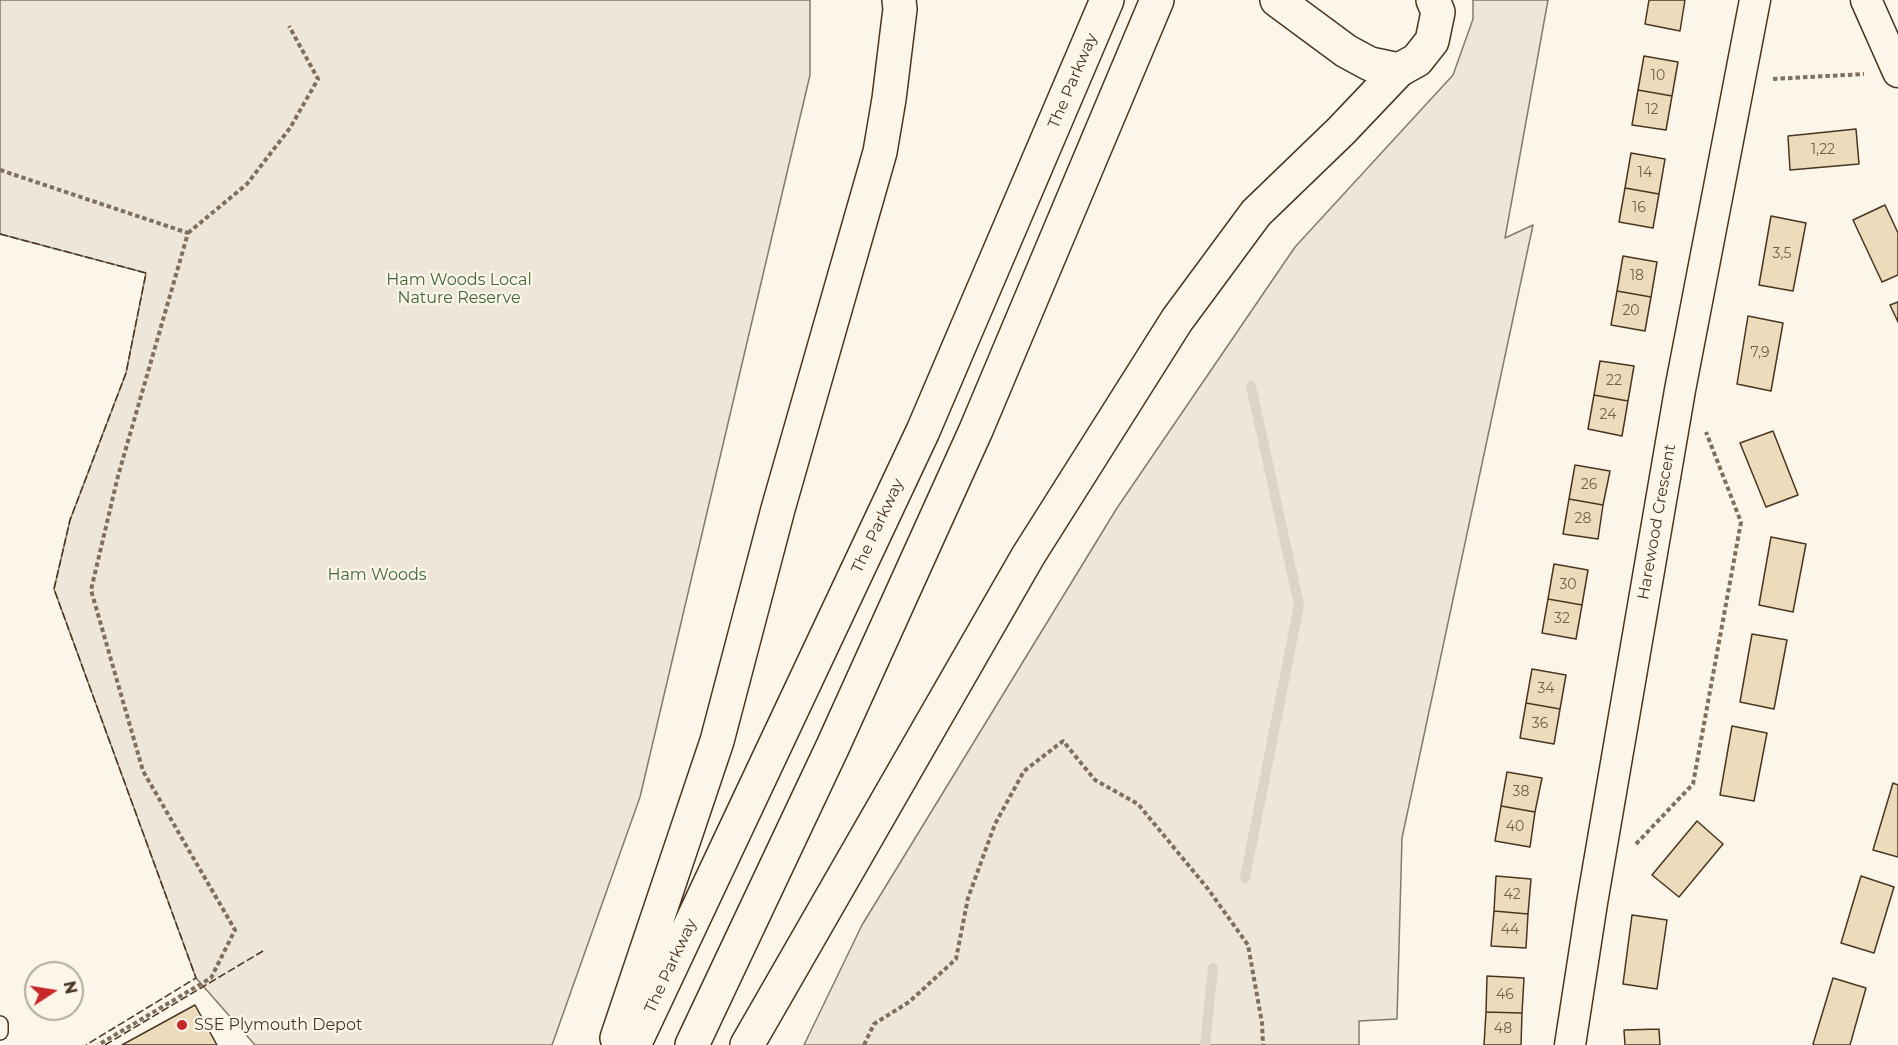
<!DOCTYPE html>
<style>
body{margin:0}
#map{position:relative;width:1898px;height:1045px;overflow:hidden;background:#fbf6e9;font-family:Montserrat,sans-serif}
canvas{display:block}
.north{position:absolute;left:24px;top:961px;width:60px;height:60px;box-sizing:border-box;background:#fbf6e9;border:2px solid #b4a999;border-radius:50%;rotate:78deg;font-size:16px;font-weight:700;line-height:24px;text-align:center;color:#4a3520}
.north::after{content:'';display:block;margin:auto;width:21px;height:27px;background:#c62828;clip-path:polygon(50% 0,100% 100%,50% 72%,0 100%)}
</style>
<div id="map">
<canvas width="1898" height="1045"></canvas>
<div class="north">N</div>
</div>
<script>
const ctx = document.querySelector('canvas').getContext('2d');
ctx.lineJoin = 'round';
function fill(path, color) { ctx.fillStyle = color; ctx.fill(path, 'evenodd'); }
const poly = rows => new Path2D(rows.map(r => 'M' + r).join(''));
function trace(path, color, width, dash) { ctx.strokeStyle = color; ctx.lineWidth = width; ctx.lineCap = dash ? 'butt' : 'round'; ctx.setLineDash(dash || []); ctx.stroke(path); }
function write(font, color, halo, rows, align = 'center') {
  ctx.font = font + ' Montserrat,sans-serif'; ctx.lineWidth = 4.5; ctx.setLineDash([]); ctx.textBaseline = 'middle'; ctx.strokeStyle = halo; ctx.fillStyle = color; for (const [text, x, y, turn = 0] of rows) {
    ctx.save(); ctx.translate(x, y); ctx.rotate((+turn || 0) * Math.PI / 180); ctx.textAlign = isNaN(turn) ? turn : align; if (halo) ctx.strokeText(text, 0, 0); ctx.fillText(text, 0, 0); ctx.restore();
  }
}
const green = poly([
 [0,0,810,0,810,75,640,797,552,1045,255,1045,196,978,54,589,70,520,126,373,146,273,0,234,0,0],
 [1473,0,1548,0,1505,238,1533,225,1402,838,1397,1019,1359,1021,1359,1045,804,1045,862,925,1117,508,1295,247,1453,75,1473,19,1473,0]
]);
fill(green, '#ede6d9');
trace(green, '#887966', 1.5);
trace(poly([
 [1245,878,1299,605,1251,386],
 [1205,1045,1213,968]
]), '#dcd4c6', 10);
const building = poly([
 [1649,0,1685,0,1680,31,1645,24,1649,0],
 [1644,56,1678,62,1672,96,1638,90,1644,56],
 [1638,90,1672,96,1666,130,1632,125,1638,90],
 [1856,129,1859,164,1790,170,1788,136,1856,129],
 [1631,153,1665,159,1659,194,1625,188,1631,153],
 [1625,188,1659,194,1653,228,1619,222,1625,188],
 [1885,205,1898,233,1898,275,1882,282,1853,220,1885,205],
 [1771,216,1806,223,1793,291,1759,285,1771,216],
 [1623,256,1657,262,1651,297,1617,291,1623,256],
 [1617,291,1651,297,1645,331,1611,325,1617,291],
 [1898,302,1898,322,1890,305,1898,302],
 [1748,316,1783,323,1771,391,1737,384,1748,316],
 [1600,361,1634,366,1628,401,1594,395,1600,361],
 [1594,395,1628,401,1622,436,1588,429,1594,395],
 [1773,431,1798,495,1766,507,1740,443,1773,431],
 [1575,465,1610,471,1603,505,1569,499,1575,465],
 [1569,499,1603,505,1598,539,1563,534,1569,499],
 [1771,537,1806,544,1793,612,1759,605,1771,537],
 [1554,564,1588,570,1582,605,1548,599,1554,564],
 [1548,599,1582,605,1576,639,1542,633,1548,599],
 [1752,634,1787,640,1774,709,1740,702,1752,634],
 [1532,669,1566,675,1560,709,1526,703,1532,669],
 [1526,703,1560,709,1554,744,1520,738,1526,703],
 [1732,726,1767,733,1754,801,1720,795,1732,726],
 [1507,772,1542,778,1535,812,1501,806,1507,772],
 [1893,783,1898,785,1898,857,1873,850,1893,783],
 [1501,806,1535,812,1530,847,1495,841,1501,806],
 [1697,821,1723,844,1679,897,1652,875,1697,821],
 [1496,876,1531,879,1528,914,1494,911,1496,876],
 [1861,876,1894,887,1874,953,1841,943,1861,876],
 [1494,911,1528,914,1526,948,1491,946,1494,911],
 [1632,915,1667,920,1657,989,1623,984,1632,915],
 [1487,976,1524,978,1522,1013,1486,1012,1487,976],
 [1833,978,1866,988,1850,1045,1815,1045,1813,1044,1833,978],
 [195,1005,217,1045,122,1045,195,1005],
 [1486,1012,1522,1013,1521,1045,1484,1045,1486,1012],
 [1659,1029,1660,1045,1625,1045,1624,1030,1659,1029]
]);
fill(building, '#ecdcbc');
trace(building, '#4a3520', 1.5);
const lane = poly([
 [0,1024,0,1032]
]);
const street = poly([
 [1866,0,1898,72],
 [1570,1045,1592,903,1680,390,1755,0]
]);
const primary = poly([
 [1277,0,1346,51,1370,64,1399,70,1417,60,1432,41,1438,12,1433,0]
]);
const highway = poly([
 [617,1038,717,741,778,509,880,152,889,99,900,9,899,0],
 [634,1045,923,431,1107,0],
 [692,1045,833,746,976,430,1157,0],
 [747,1045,1028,556,1177,320,1256,213,1341,131,1399,70]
]);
trace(lane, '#4a3520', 18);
trace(street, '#4a3520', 33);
trace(primary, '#4a3520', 36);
trace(highway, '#4a3520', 36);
trace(poly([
 [1773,79,1864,74],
 [0,170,188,233,118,476,91,590,143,771,235,930,211,978,98,1045],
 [188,233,247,184,290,128,318,79,289,26],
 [1636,844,1693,784,1741,522,1706,432],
 [864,1045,874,1024,909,1002,956,959,968,898,995,824,1024,771,1063,741,1095,780,1138,804,1208,889,1248,945,1262,1023,1263,1045]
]), '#7f6f5c', 4, [4.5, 3]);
trace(lane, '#fbf6e9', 15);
trace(street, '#fbf6e9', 30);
trace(primary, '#fbf6e9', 33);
trace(highway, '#fbf6e9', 33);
trace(poly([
 [0,234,146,273,126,373,70,520,54,589,196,978,86,1045],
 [105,1045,263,951]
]), '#4a3520', 1.5, [8, 3]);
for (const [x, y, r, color] of [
 [182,1025,6,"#c62828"]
]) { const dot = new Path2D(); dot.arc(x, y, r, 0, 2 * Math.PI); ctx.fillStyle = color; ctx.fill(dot); trace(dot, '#fbf6e9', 2); }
write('14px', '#725f47', null, [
 ["10",1658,76],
 ["12",1652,110],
 ["1,22",1823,150],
 ["14",1645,173],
 ["16",1639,208],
 ["3,5",1782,254],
 ["18",1637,276],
 ["20",1631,311],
 ["7,9",1760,353],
 ["22",1614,381],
 ["24",1608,415],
 ["26",1589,485],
 ["28",1583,519],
 ["30",1568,585],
 ["32",1562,619],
 ["34",1546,689],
 ["36",1540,724],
 ["38",1521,792],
 ["40",1515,827],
 ["42",1512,895],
 ["44",1510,930],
 ["46",1505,995],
 ["48",1503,1029]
]);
write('16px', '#4a3520', '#fbf6e9', [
 ["The Parkway",1073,81,-67],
 ["Harewood Crescent",1657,522,-80],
 ["The Parkway",878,526,-65],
 ["The Parkway",671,966,-65]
]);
write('16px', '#436837', '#fbf6e9', [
 ["Ham Woods Local",459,280],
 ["Nature Reserve",459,298],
 ["Ham Woods",377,575]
]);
write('16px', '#4a3520', '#fbf6e9', [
 ["SSE Plymouth Depot",194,1025]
], 'left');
</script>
